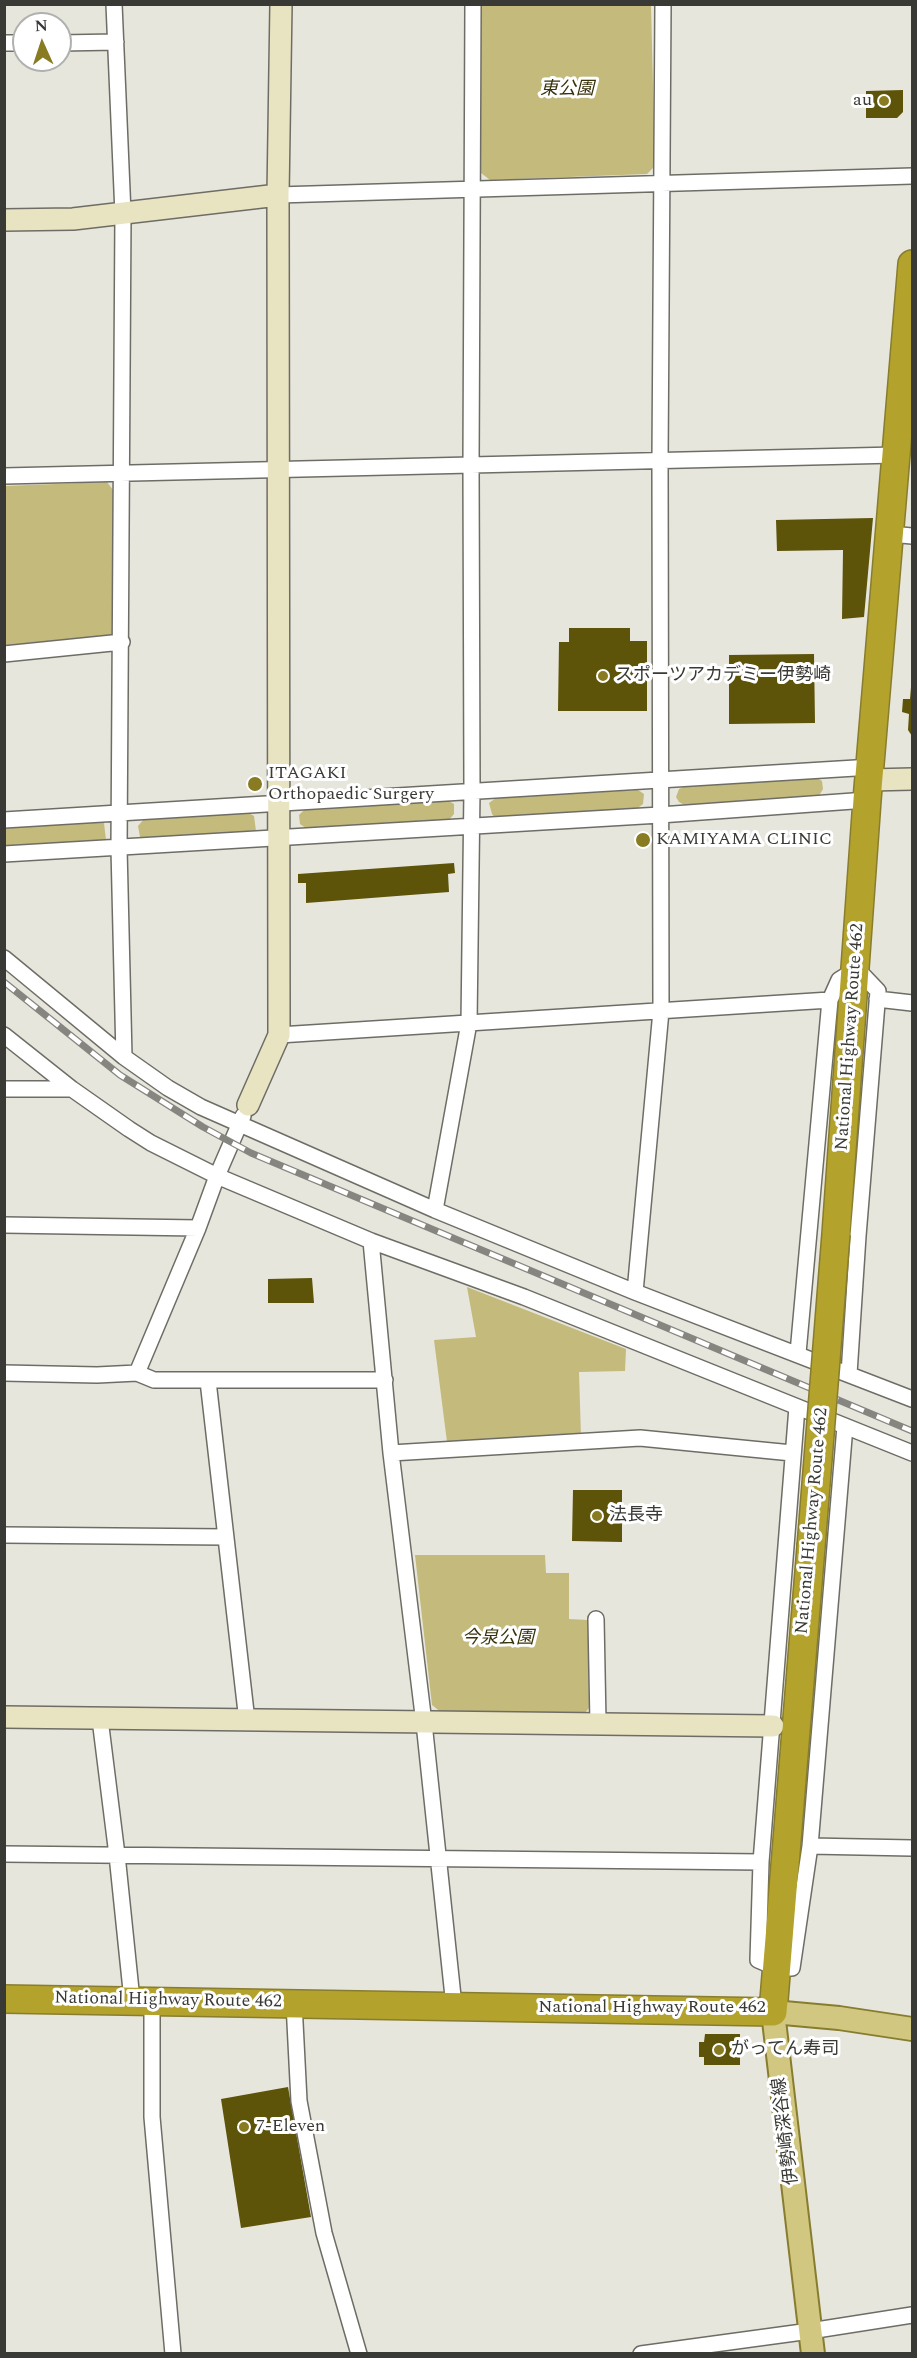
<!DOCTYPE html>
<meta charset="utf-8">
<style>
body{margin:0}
#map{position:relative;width:917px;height:2358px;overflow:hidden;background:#e7e6dd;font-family:Spectral,serif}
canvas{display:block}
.frame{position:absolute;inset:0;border:6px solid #393935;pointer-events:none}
.north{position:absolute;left:12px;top:12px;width:60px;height:60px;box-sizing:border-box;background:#fff;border:2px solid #b0b0ae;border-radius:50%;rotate:357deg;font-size:16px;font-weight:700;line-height:24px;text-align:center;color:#393935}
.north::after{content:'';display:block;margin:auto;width:21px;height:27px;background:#887b21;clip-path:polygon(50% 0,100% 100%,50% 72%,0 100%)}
</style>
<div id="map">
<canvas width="917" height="2358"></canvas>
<div class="frame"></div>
<div class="north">N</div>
</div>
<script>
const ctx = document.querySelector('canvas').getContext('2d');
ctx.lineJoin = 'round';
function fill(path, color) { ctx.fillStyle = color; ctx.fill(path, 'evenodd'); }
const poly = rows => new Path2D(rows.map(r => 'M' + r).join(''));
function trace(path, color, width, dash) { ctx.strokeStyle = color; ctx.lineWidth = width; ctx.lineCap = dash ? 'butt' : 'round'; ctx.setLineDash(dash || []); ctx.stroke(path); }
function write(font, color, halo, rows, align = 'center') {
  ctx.font = font + ' Spectral,"Noto Sans JP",serif'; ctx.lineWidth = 6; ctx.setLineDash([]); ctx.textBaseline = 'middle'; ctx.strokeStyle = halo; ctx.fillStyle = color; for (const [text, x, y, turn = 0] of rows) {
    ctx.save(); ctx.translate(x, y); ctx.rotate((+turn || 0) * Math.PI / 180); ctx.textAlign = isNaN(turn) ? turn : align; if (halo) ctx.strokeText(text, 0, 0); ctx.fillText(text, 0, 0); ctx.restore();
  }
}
fill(poly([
 [481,5,651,5,655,166,647,174,490,180,481,173],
 [107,482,113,490,115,632,109,638,5,649,4,486],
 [814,776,822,781,823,789,817,799,688,807,679,802,676,797,679,789,688,785],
 [638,790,644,794,643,804,635,810,496,819,492,814,489,803,496,798],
 [447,800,454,804,454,814,448,821,310,831,300,824,299,815,305,809],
 [247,812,254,816,256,831,247,836,146,841,140,837,138,826,144,819],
 [100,821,104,823,106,840,102,844,5,849,5,827],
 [467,1287,626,1349,625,1371,579,1372,581,1437,447,1442,434,1340,476,1337],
 [415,1555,545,1555,546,1573,569,1573,569,1619,588,1620,589,1708,584,1714,442,1713,432,1705]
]), '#c4ba7c');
fill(poly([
 [903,90,903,112,897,118,866,118,866,91],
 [873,518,864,617,842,619,843,550,777,551,776,520],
 [569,628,630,628,630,641,647,641,647,711,558,711,559,642,569,642],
 [814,654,815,723,729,724,729,655],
 [911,687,912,688,912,736,908,730,909,714,902,712,903,699,910,699],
 [454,863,455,873,448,874,449,892,306,903,306,883,298,883,298,874],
 [312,1278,314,1303,268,1303,268,1279],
 [573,1490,622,1490,622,1542,572,1541],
 [705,2034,740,2034,740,2065,704,2065,704,2057,699,2057,699,2042,704,2042],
 [288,2087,311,2217,241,2228,221,2099]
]), '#5d5309');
const street = poly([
 [114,4,123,214,119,848,124,1057],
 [4,43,24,43],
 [60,43,116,42],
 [278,195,912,176],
 [4,476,896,455],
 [890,534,912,536],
 [4,654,122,642],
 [4,820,872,767],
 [4,854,660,815,867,800],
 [4,958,124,1057,168,1088,201,1107,435,1210,635,1292,912,1399],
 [877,999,912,1003],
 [4,1035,72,1089,129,1129,151,1143,217,1176,371,1241,524,1297,912,1453],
 [279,1035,830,1000],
 [4,1089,72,1089],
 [435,1210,469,1023,472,790,471,465,473,4],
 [4,1225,198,1228],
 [371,1241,391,1453,424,1723,454,2006],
 [635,1292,661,1011,660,461,663,4],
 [798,1353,830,1000,839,980,857,969,878,991,858,1236,849,1374],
 [4,1373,97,1375,137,1373,154,1380,385,1380],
 [137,1373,198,1228,217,1176,243,1116],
 [208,1381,247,1721],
 [797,1407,761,1862,758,1960,777,1968,792,1968,810,1846,845,1426],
 [391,1453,640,1438,792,1453],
 [4,1535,225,1537],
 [596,1619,598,1723],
 [100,1719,117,1855,132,2000],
 [810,1846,912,1848],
 [4,1854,761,1862],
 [152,2000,152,2117,173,2354],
 [294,2003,299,2101,324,2233,359,2354],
 [641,2354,810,2331,912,2315]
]);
const secondary = poly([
 [4,220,73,219,278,195],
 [870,780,912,779],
 [248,1105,279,1035,278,195,281,4],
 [4,1717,773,1726]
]);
const primary = poly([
 [813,2354,773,2012,839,2018,912,2029]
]);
const highway = poly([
 [836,1234,867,800,912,264],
 [4,1999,773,2012,811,1547]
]);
trace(street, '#6e6d65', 18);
trace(secondary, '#6e6d65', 24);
trace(primary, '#887d2f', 26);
trace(highway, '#887d2f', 30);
trace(street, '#fff', 15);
trace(secondary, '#e8e3c0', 21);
trace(primary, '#d1c780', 22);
trace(highway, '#b3a22c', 27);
const rail = poly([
 [4,982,120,1075,203,1127,251,1153,912,1431]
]);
trace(rail, '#86857f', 7);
trace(rail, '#fff', 4.5, [14]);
const highwayBridge = poly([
 [811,1547,836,1234]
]);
trace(highwayBridge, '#887d2f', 30, []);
trace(highwayBridge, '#b3a22c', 27);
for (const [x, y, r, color] of [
 [884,101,6,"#887b21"],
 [603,676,6,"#887b21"],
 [255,784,8,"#887b21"],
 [643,840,8,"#887b21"],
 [597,1516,6,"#887b21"],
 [719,2050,6,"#887b21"],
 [244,2127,6,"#887b21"]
]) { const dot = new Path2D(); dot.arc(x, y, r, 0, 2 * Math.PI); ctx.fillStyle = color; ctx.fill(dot); trace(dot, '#fff', 2); }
write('italic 18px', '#38320b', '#fff', [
 ["東公園",567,90],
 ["今泉公園",498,1639]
]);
write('18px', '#393935', '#fff', [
 ["au",872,101,"right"],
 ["スポーツアカデミー伊勢崎",615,676],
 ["ITAGAKI",268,774],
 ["Orthopaedic Surgery",268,795],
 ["KAMIYAMA CLINIC",656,840],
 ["法長寺",609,1516],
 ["がってん寿司",731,2050],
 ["7-Eleven",256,2127]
], 'left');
write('18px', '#393935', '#fff', [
 ["National Highway Route 462",851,1037,-86],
 ["National Highway Route 462",813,1521,-85],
 ["National Highway Route 462",168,2001,1],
 ["National Highway Route 462",652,2008],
 ["伊勢崎深谷線",787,2131,-97]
]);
</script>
